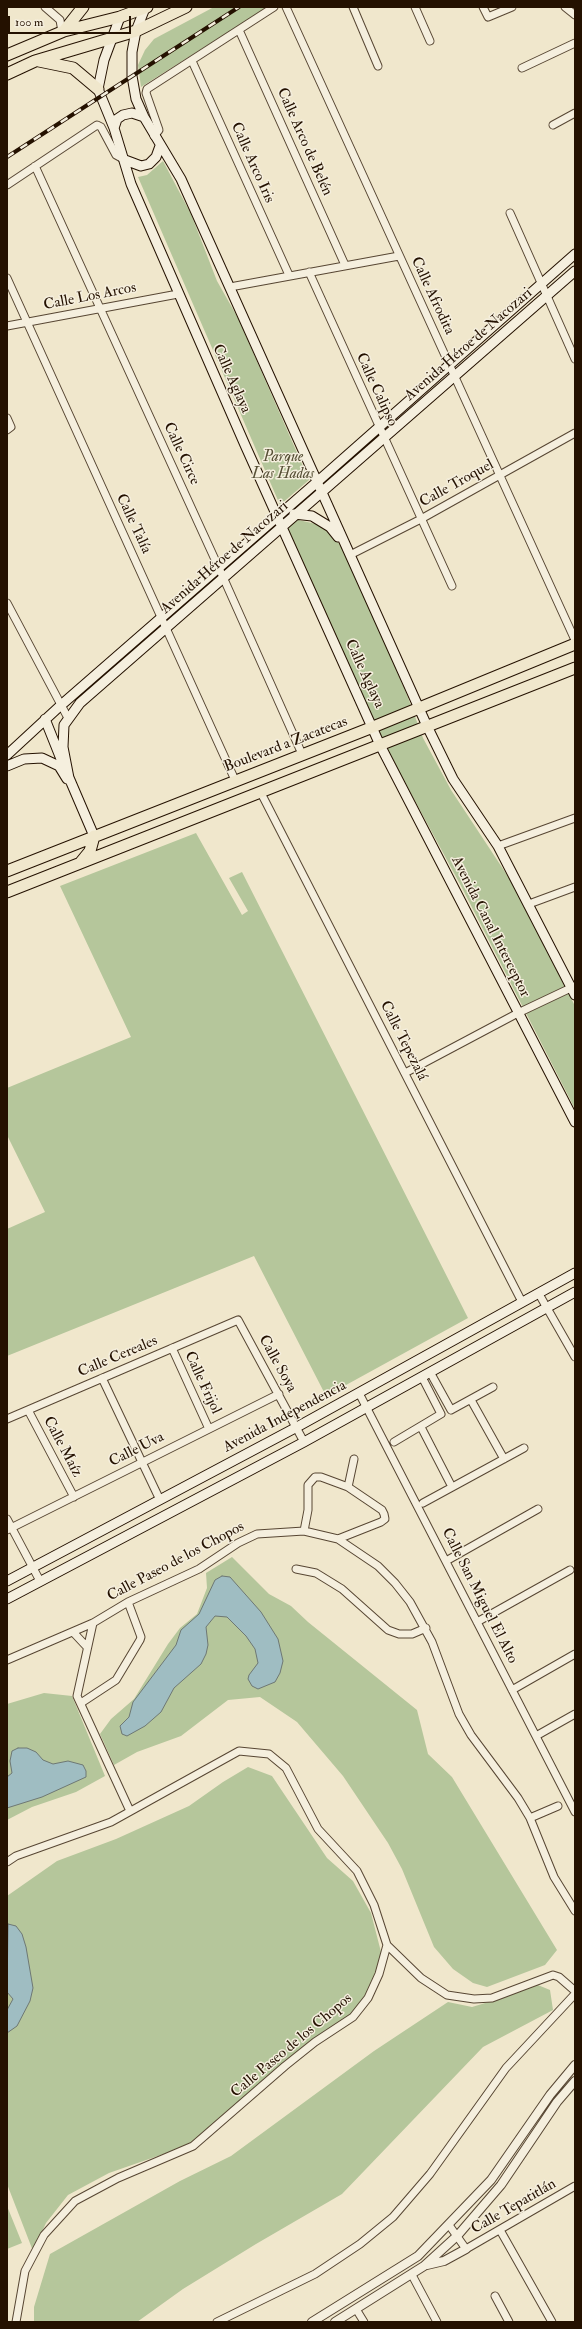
<!DOCTYPE html>
<meta charset="utf-8">
<style>
body{margin:0}
#map{position:relative;width:582px;height:2329px;overflow:hidden;background:#f0e7cc;font-family:"IM FELL Double Pica",serif}
canvas{display:block}
.frame{position:absolute;inset:0;border:8px solid #241100;pointer-events:none}
.scale{position:absolute;left:8px;top:16px;width:123px;height:18px;box-sizing:border-box;border:2px solid #241100;border-top:0;padding-left:5px;font-size:12px;line-height:14px;white-space:nowrap;color:#241100;-webkit-text-stroke:3px #f5efde;paint-order:stroke}
</style>
<div id="map">
<canvas width="582" height="2329"></canvas>
<div class="frame"></div>
<div class="scale">100 m</div>
</div>
<script>
const ctx = document.querySelector('canvas').getContext('2d');
ctx.lineJoin = 'round';
function fill(path, color) { ctx.fillStyle = color; ctx.fill(path, 'evenodd'); }
const poly = rows => new Path2D(rows.map(r => 'M' + r).join(''));
function trace(path, color, width, dash) { ctx.strokeStyle = color; ctx.lineWidth = width; ctx.lineCap = dash ? 'butt' : 'round'; ctx.setLineDash(dash || []); ctx.stroke(path); }
function write(font, color, halo, rows, align = 'center') {
  ctx.font = font + ' "IM FELL Double Pica",serif'; ctx.lineWidth = 3; ctx.setLineDash([]); ctx.textBaseline = 'middle'; ctx.strokeStyle = halo; ctx.fillStyle = color; for (const [text, x, y, turn = 0] of rows) {
    ctx.save(); ctx.translate(x, y); ctx.rotate((+turn || 0) * Math.PI / 180); ctx.textAlign = isNaN(turn) ? turn : align; if (halo) ctx.strokeText(text, 0, 0); ctx.fillText(text, 0, 0); ctx.restore();
  }
}
fill(poly([
 [214,7,268,7,141,87,138,65,145,50,154,39],
 [163,161,191,214,217,281,238,318,309,480,280,505,138,177,147,175],
 [294,519,316,524,327,531,345,550,407,695,423,738,451,790,509,878,575,1006,575,1109,461,886,388,751,334,636,287,526],
 [196,833,242,915,248,911,229,878,242,872,468,1318,326,1396,254,1256,7,1356,7,1229,45,1212,7,1135,7,1088,131,1037,60,886],
 [232,1557,269,1594,291,1606,308,1622,417,1710,428,1754,452,1777,557,1950,545,1965,487,1987,473,1983,453,1969,434,1947,402,1869,388,1843,343,1776,297,1722,260,1697,228,1700,181,1736,137,1752,114,1765,100,1734,111,1719,134,1699,168,1644,180,1628,197,1614,207,1588,206,1573],
 [44,1693,72,1696,105,1776,76,1792,32,1807,7,1820,7,1704],
 [248,1767,272,1776,327,1858,353,1881,371,1913,381,1952,372,1987,348,2018,192,2144,109,2173,68,2195,46,2223,33,2251,7,2184,7,1896,57,1861,116,1839,189,1806,223,1782],
 [533,1983,550,1990,553,2010,483,2047,342,2194,256,2244,183,2289,137,2322,34,2322,34,2307,50,2254,180,2181,231,2156,374,2051,448,2002,472,2007,505,1997],
 [7,2206,22,2243,7,2249]
]), '#b5c69b');
const water = poly([
 [222,1576,230,1577,261,1612,278,1639,283,1661,280,1673,275,1682,258,1689,252,1686,248,1679,249,1675,258,1663,255,1649,246,1636,227,1617,215,1616,206,1627,208,1645,206,1654,201,1664,174,1688,161,1712,145,1726,127,1736,122,1734,120,1726,129,1717,133,1702,176,1645,181,1630,199,1614,215,1580,222,1576],
 [18,1748,27,1748,36,1752,43,1760,53,1764,68,1761,83,1765,86,1771,86,1777,42,1797,7,1808,7,1777,12,1773,10,1761,12,1751,18,1748],
 [8,1924,16,1926,22,1934,26,1947,33,1988,30,2001,17,2026,7,2033,7,2010,13,1999,7,1992,8,1924]
]);
fill(water, '#9fbdc2');
trace(water, '#6e7874', 1);
const minor = poly([
 [45,7,60,20,62,32],
 [286,7,575,640],
 [353,7,378,66],
 [415,7,430,41],
 [483,7,488,17,512,7],
 [565,7,575,15],
 [239,30,345,265],
 [192,61,289,275],
 [522,68,575,43],
 [553,125,575,113],
 [154,136,159,130,146,93,147,89,274,7],
 [35,166,223,577,302,754],
 [7,185,97,125,101,127,116,155,125,160],
 [510,213,575,359],
 [309,272,452,586],
 [7,278,235,780],
 [230,287,399,256],
 [7,326,178,294],
 [7,418,11,427,7,430],
 [350,555,421,519,575,433],
 [7,603,68,718],
 [260,791,522,1302],
 [498,846,575,818],
 [529,904,575,887],
 [405,1073,518,1013,575,986],
 [539,1294,575,1357],
 [172,1348,209,1429],
 [430,1372,451,1410,493,1387],
 [102,1378,160,1500],
 [359,1393,575,1812],
 [471,1400,504,1459],
 [28,1410,74,1497],
 [7,1419,238,1320,304,1442],
 [421,1427,452,1487],
 [394,1442,441,1414,422,1377],
 [348,1487,354,1459],
 [423,1503,524,1448],
 [7,1519,40,1581],
 [7,1530,279,1394],
 [304,1531,308,1510,308,1485,315,1477,321,1477,348,1487,382,1510,384,1514,385,1519,381,1522,338,1539],
 [446,1561,538,1509],
 [296,1569,316,1573,342,1589,388,1630,399,1634,412,1634,426,1628],
 [477,1622,570,1570],
 [93,1623,77,1696,130,1811],
 [73,1632,87,1647],
 [7,1660,93,1623,128,1602,199,1569,238,1543,257,1534,304,1531,338,1539,378,1566,395,1583,410,1602,432,1642,459,1714,471,1735,518,1798,530,1818,554,1877,575,1911],
 [512,1690,575,1654],
 [81,1703,116,1680,140,1640,141,1637,128,1602],
 [536,1736,575,1714],
 [530,1818,558,1806],
 [7,1862,16,1856,111,1822,239,1751,269,1754,286,1768,318,1829,357,1871,374,1905,387,1945,379,1974,368,1998,353,2017,315,2042,285,2066,193,2146,118,2178,75,2201,44,2235,25,2271,16,2322],
 [387,1945,421,1978,447,1995,474,1999,492,1998,553,1975,559,1977,575,1991],
 [449,2225,466,2249,575,2186],
 [500,2230,552,2322],
 [412,2275,437,2322],
 [495,2296,509,2322],
 [356,2309,364,2322],
 [217,2322,315,2274,360,2244,393,2217,430,2174,506,2068,575,1994]
]);
const tertiary = poly([
 [427,2265,444,2261,466,2249],
 [312,2322,418,2256,491,2180,550,2095,575,2065],
 [335,2322,424,2266,458,2235,501,2185,557,2102,575,2081]
]);
const secondary = poly([
 [145,8,136,31,132,52,132,76,136,99,144,117,181,179,427,726,453,779,498,846,575,995],
 [120,17,104,60,98,89,114,128,131,184,245,445,380,745,575,1122],
 [114,128,117,119,123,115,132,113,144,117],
 [125,160,141,166,149,164,156,157,160,146],
 [294,514,312,516,330,527,338,537],
 [45,719,61,759],
 [7,755,60,706,317,482,575,254],
 [7,766,24,759,42,758,59,766,67,779],
 [67,773,94,836],
 [69,778,63,747,64,725,80,703,575,271],
 [7,1581,297,1427,575,1273],
 [7,1599,304,1442,575,1292]
]);
const primary = poly([
 [64,31,83,7],
 [7,55,64,31,120,17,147,7],
 [39,61,73,68,98,89],
 [7,74,35,61,136,31,186,7],
 [81,862,90,851,94,836],
 [7,871,373,727,575,644],
 [7,892,575,668]
]);
trace(minor, '#574633', 9);
trace(tertiary, '#574633', 10);
trace(secondary, '#241100', 11);
trace(primary, '#241100', 13);
trace(minor, '#f5efde', 7);
trace(tertiary, '#f5efde', 8);
trace(secondary, '#f5efde', 9);
trace(primary, '#f0e7cc', 11);
const rail = poly([
 [7,157,239,7]
]);
trace(rail, '#241100', 4);
trace(rail, '#f5efde', 2.5, [8]);
write('15px', '#241100', '#f5efde', [
 ["Calle Arco de Belén",304,142,66],
 ["Calle Arco Iris",252,163,66],
 ["Calle Afrodita",432,296,65],
 ["Calle Los Arcos",90,297,-11],
 ["Avenida Héroe de Nacozari",469,345,-41],
 ["Calle Aglaya",231,379,66],
 ["Calle Calipso",376,390,65],
 ["Calle Circe",181,454,65],
 ["Calle Troquel",457,484,-29],
 ["Calle Talía",133,524,65],
 ["Avenida Héroe de Nacozari",225,558,-41],
 ["Calle Aglaya",364,674,65],
 ["Boulevard a Zacatecas",286,745,-21],
 ["Avenida Canal Interceptor",490,927,63],
 ["Calle Tepezalá",403,1041,63],
 ["Calle Cereales",118,1357,-23],
 ["Calle Soya",277,1364,61],
 ["Calle Frijol",202,1383,65],
 ["Avenida Independencia",285,1417,-28],
 ["Calle Maíz",62,1447,62],
 ["Calle Uva",137,1450,-27],
 ["Calle Paseo de los Chopos",176,1562,-28],
 ["Calle San Miguel El Alto",479,1596,63],
 ["Calle Paseo de los Chopos",292,2046,-40],
 ["Calle Tepatitlán",514,2207,-30]
]);
write('italic 15px', '#575036', '#f5efde', [
 ["Parque",283,458],
 ["Las Hadas",283,475]
]);
</script>
